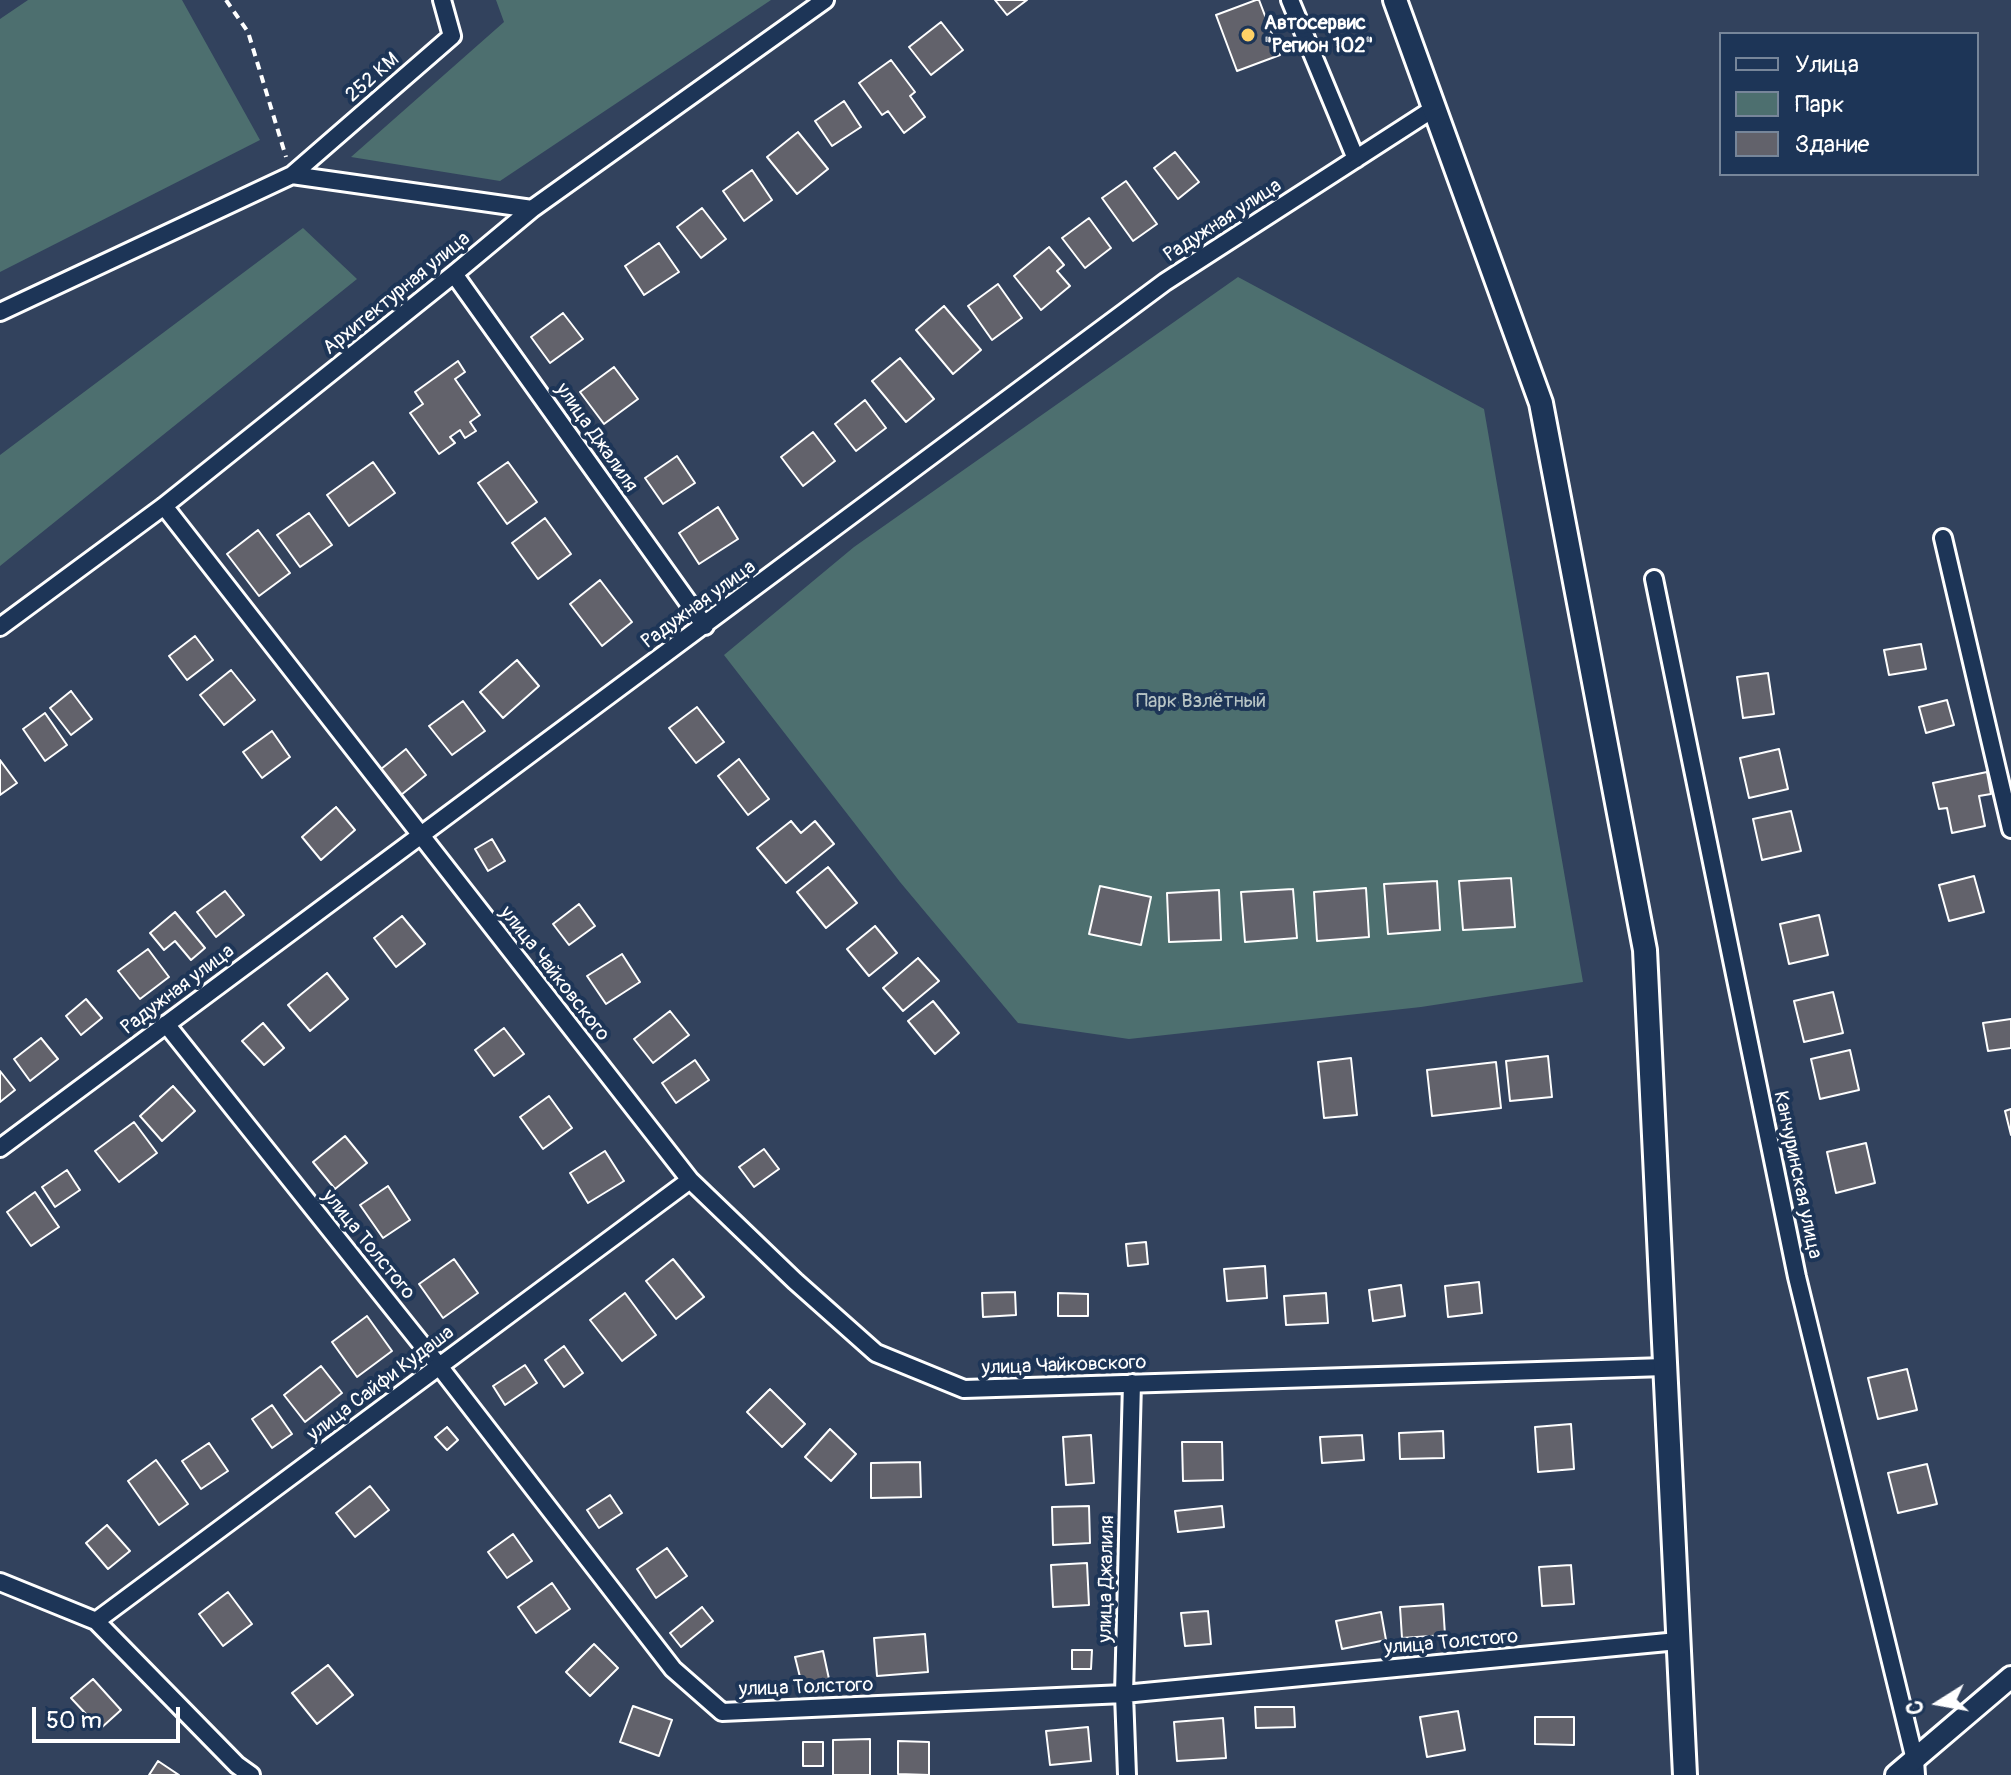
<!DOCTYPE html>
<meta charset="utf-8">
<style>
body{margin:0}
#map{position:relative;width:2011px;height:1775px;overflow:hidden;background:#32425d;font-family:Pangolin,sans-serif}
canvas{display:block}
.legend{position:absolute;left:1719px;top:32px;width:260px;height:144px;box-sizing:border-box;background:#1d3557;border:2px solid #77869a;margin:0;padding:10px 14px;list-style:none;font-size:24px;color:#fff}
.legend li{display:flex;align-items:center;gap:16px;height:40px}
.legend b{width:40px;border:2px solid #77869a}
.north{position:absolute;left:1899px;top:1663px;width:80px;height:80px;-webkit-text-stroke:6px #1d3557;paint-order:stroke;rotate:259deg;font-size:22px;font-weight:700;line-height:32px;text-align:center;color:#fff}
.north::after{content:'';display:block;margin:auto;width:28px;height:36px;background:#fff;clip-path:polygon(50% 0,100% 100%,50% 72%,0 100%)}
.scale{position:absolute;left:32px;top:1707px;width:148px;height:36px;box-sizing:border-box;border:4px solid #fff;border-top:0;padding-left:10px;font-size:24px;line-height:28px;white-space:nowrap;color:#fff;-webkit-text-stroke:6px #1d3557;paint-order:stroke}
</style>
<div id="map">
<canvas width="2011" height="1775"></canvas>
<ul class="legend">
<li><b style="height:10px;background:#1d3557"></b>Улица</li>
<li><b style="height:22px;background:#4d6f6f"></b>Парк</li>
<li><b style="height:22px;background:#62626b"></b>Здание</li>
</ul>
<div class="north">С</div>
<div class="scale">50 m</div>
</div>
<script>
const ctx = document.querySelector('canvas').getContext('2d');
ctx.lineJoin = 'round';
function fill(path, color) { ctx.fillStyle = color; ctx.fill(path, 'evenodd'); }
const poly = rows => new Path2D(rows.map(r => 'M' + r).join(''));
function trace(path, color, width, dash) { ctx.strokeStyle = color; ctx.lineWidth = width; ctx.lineCap = dash ? 'butt' : 'round'; ctx.setLineDash(dash || []); ctx.stroke(path); }
function write(font, color, halo, rows, align = 'center') {
  ctx.font = font + ' Pangolin,sans-serif'; ctx.lineWidth = 8; ctx.setLineDash([]); ctx.textBaseline = 'middle'; ctx.strokeStyle = halo; ctx.fillStyle = color; for (const [text, x, y, turn = 0] of rows) {
    ctx.save(); ctx.translate(x, y); ctx.rotate((+turn || 0) * Math.PI / 180); ctx.textAlign = isNaN(turn) ? turn : align; if (halo) ctx.strokeText(text, 0, 0); ctx.fillText(text, 0, 0); ctx.restore();
  }
}
fill(poly([
 [28,0,182,0,260,140,0,272,0,19],
 [496,0,771,0,500,181,351,157,504,22],
 [303,228,357,279,0,566,0,455],
 [1238,277,1484,409,1583,982,1421,1007,1129,1039,1018,1023,900,882,724,655,854,547]
]), '#4d6f6f');
const building = poly([
 [995,0,1027,0,1007,15,995,0],
 [1256,0,1259,0,1280,55,1237,71,1216,15,1256,0],
 [941,22,963,50,931,75,909,47,941,22],
 [891,60,915,92,910,96,925,117,904,133,888,111,882,115,859,83,891,60],
 [844,101,861,127,832,146,815,121,844,101],
 [798,132,828,169,797,194,767,157,798,132],
 [1175,152,1199,182,1178,199,1154,168,1175,152],
 [752,170,772,200,744,221,723,191,752,170],
 [1126,181,1157,224,1133,241,1102,198,1126,181],
 [702,208,726,239,701,258,677,227,702,208],
 [1089,218,1111,248,1085,268,1062,238,1089,218],
 [659,243,679,272,644,295,625,266,659,243],
 [1049,247,1064,265,1057,271,1070,286,1041,310,1014,276,1049,247],
 [998,284,1022,318,992,340,968,306,998,284],
 [944,306,981,350,953,374,916,330,944,306],
 [563,313,583,339,550,363,531,337,563,313],
 [900,358,934,399,906,422,872,381,900,358],
 [458,361,465,372,455,379,480,415,470,422,476,431,465,438,460,430,450,437,455,443,439,454,410,413,423,404,415,392,458,361],
 [614,367,638,399,604,424,580,392,614,367],
 [865,400,886,428,856,451,835,424,865,400],
 [813,432,835,461,803,486,781,457,813,432],
 [677,456,695,483,663,504,645,478,677,456],
 [373,462,395,493,349,526,327,495,373,462],
 [508,462,537,502,507,524,478,483,508,462],
 [718,507,738,539,699,564,679,533,718,507],
 [309,513,332,545,300,567,277,535,309,513],
 [545,518,571,554,538,579,512,543,545,518],
 [258,530,290,573,259,596,227,554,258,530],
 [600,580,632,622,602,646,570,604,600,580],
 [195,636,213,660,187,680,169,656,195,636],
 [1921,644,1926,669,1889,675,1884,650,1921,644],
 [517,660,539,686,503,718,480,692,517,660],
 [231,670,255,700,224,725,200,695,231,670],
 [1768,673,1774,714,1743,718,1737,677,1768,673],
 [71,691,92,719,71,735,50,708,71,691],
 [1947,700,1954,725,1926,733,1919,707,1947,700],
 [463,701,485,731,452,755,429,726,463,701],
 [697,707,724,742,696,763,669,728,697,707],
 [45,713,67,745,45,761,23,729,45,713],
 [272,731,290,757,262,778,243,752,272,731],
 [406,749,426,775,401,795,381,769,406,749],
 [1779,749,1788,789,1749,798,1740,758,1779,749],
 [739,759,769,799,748,815,718,776,739,759],
 [0,760,17,783,0,795,0,760],
 [1987,772,1991,794,1979,796,1985,826,1952,833,1947,808,1939,809,1933,783,1987,772],
 [336,807,355,830,321,860,302,837,336,807],
 [1791,811,1801,851,1762,860,1753,819,1791,811],
 [791,821,801,833,815,821,834,844,786,883,757,848,791,821],
 [492,839,505,861,488,871,475,849,492,839],
 [828,867,857,903,826,928,797,892,828,867],
 [1974,876,1984,912,1949,921,1939,885,1974,876],
 [1511,878,1515,927,1463,930,1459,881,1511,878],
 [1437,881,1440,930,1388,934,1384,884,1437,881],
 [1100,886,1151,897,1141,945,1089,934,1100,886],
 [1366,888,1369,937,1317,941,1314,892,1366,888],
 [1293,889,1297,938,1245,942,1241,892,1293,889],
 [1219,890,1221,940,1169,942,1167,893,1219,890],
 [225,891,244,915,216,937,197,912,225,891],
 [579,904,595,926,569,945,553,924,579,904],
 [175,912,205,948,191,960,175,941,164,950,150,933,175,912],
 [1819,915,1828,955,1789,964,1780,924,1819,915],
 [402,916,425,944,396,967,374,938,402,916],
 [875,926,897,953,869,976,847,949,875,926],
 [148,949,169,977,140,999,118,971,148,949],
 [622,954,640,982,606,1004,587,976,622,954],
 [918,958,939,981,903,1011,883,988,918,958],
 [327,973,348,999,310,1031,288,1005,327,973],
 [1833,992,1843,1033,1804,1042,1794,1001,1833,992],
 [86,999,102,1018,81,1035,66,1016,86,999],
 [933,1001,959,1033,935,1054,908,1021,933,1001],
 [670,1011,689,1035,653,1063,634,1039,670,1011],
 [2011,1019,2011,1048,1988,1051,1983,1023,2011,1019],
 [263,1023,284,1048,264,1065,242,1041,263,1023],
 [504,1028,524,1054,494,1076,475,1050,504,1028],
 [41,1038,58,1059,30,1081,14,1059,41,1038],
 [1850,1050,1859,1090,1820,1099,1811,1059,1850,1050],
 [1548,1056,1552,1097,1510,1101,1506,1061,1548,1056],
 [1351,1058,1357,1115,1324,1118,1318,1062,1351,1058],
 [695,1060,709,1080,676,1103,662,1083,695,1060],
 [1496,1062,1501,1108,1432,1116,1427,1070,1496,1062],
 [0,1071,15,1090,0,1102,0,1071],
 [173,1086,195,1111,162,1141,140,1116,173,1086],
 [549,1096,572,1128,543,1149,520,1117,549,1096],
 [2011,1109,2011,1135,2005,1111,2011,1109],
 [134,1122,157,1153,119,1182,95,1151,134,1122],
 [345,1136,367,1163,335,1189,313,1162,345,1136],
 [1866,1143,1875,1183,1836,1193,1827,1152,1866,1143],
 [764,1149,779,1169,754,1187,739,1167,764,1149],
 [605,1151,624,1181,588,1203,570,1173,605,1151],
 [67,1170,80,1190,55,1207,42,1187,67,1170],
 [388,1186,410,1220,383,1238,360,1205,388,1186],
 [35,1192,59,1227,31,1246,7,1212,35,1192],
 [1146,1242,1148,1264,1128,1266,1126,1244,1146,1242],
 [454,1259,478,1293,443,1318,419,1284,454,1259],
 [673,1259,704,1297,676,1319,646,1281,673,1259],
 [1265,1266,1267,1298,1227,1301,1224,1269,1265,1266],
 [1479,1282,1482,1313,1448,1317,1445,1286,1479,1282],
 [1401,1285,1405,1316,1373,1321,1369,1290,1401,1285],
 [1015,1292,1016,1315,983,1317,982,1293,1015,1292],
 [625,1293,656,1335,622,1361,590,1320,625,1293],
 [1058,1293,1088,1294,1088,1316,1058,1316,1058,1293],
 [1326,1293,1328,1323,1286,1325,1284,1296,1326,1293],
 [367,1316,392,1351,357,1377,332,1342,367,1316],
 [564,1346,583,1373,564,1387,545,1360,564,1346],
 [525,1365,537,1383,505,1405,493,1386,525,1365],
 [321,1366,342,1393,305,1422,284,1395,321,1366],
 [1907,1369,1917,1410,1878,1419,1868,1378,1907,1369],
 [770,1389,805,1424,782,1447,747,1412,770,1389],
 [272,1405,292,1434,272,1448,252,1419,272,1405],
 [1571,1424,1574,1469,1538,1472,1535,1427,1571,1424],
 [447,1427,458,1440,447,1450,435,1437,447,1427],
 [830,1429,856,1454,831,1481,805,1457,830,1429],
 [1443,1431,1444,1458,1400,1459,1399,1433,1443,1431],
 [1091,1435,1094,1483,1066,1485,1063,1437,1091,1435],
 [1362,1435,1364,1460,1322,1463,1320,1437,1362,1435],
 [1182,1442,1222,1442,1223,1480,1183,1481,1182,1442],
 [209,1443,228,1471,201,1489,182,1461,209,1443],
 [156,1460,188,1504,159,1525,128,1481,156,1460],
 [920,1462,921,1497,871,1498,871,1463,920,1462],
 [1927,1464,1937,1504,1898,1513,1888,1473,1927,1464],
 [370,1486,389,1510,355,1537,336,1513,370,1486],
 [610,1495,622,1513,599,1528,587,1510,610,1495],
 [1089,1506,1090,1543,1053,1545,1052,1507,1089,1506],
 [1222,1506,1224,1527,1178,1532,1175,1511,1222,1506],
 [107,1525,130,1551,108,1569,86,1543,107,1525],
 [513,1534,532,1561,507,1578,488,1552,513,1534],
 [667,1548,687,1576,656,1598,637,1569,667,1548],
 [1087,1563,1089,1605,1053,1607,1051,1565,1087,1563],
 [1571,1565,1574,1604,1542,1606,1539,1567,1571,1565],
 [552,1583,570,1609,536,1633,518,1607,552,1583],
 [228,1592,252,1624,223,1646,199,1614,228,1592],
 [1443,1604,1445,1635,1402,1638,1400,1607,1443,1604],
 [702,1607,713,1621,681,1647,670,1633,702,1607],
 [1208,1611,1211,1644,1185,1646,1181,1613,1208,1611],
 [1381,1612,1386,1640,1342,1649,1336,1621,1381,1612],
 [925,1634,928,1672,877,1676,874,1638,925,1634],
 [594,1644,618,1668,590,1696,566,1672,594,1644],
 [1072,1650,1092,1650,1091,1669,1072,1669,1072,1650],
 [823,1651,829,1679,802,1685,795,1657,823,1651],
 [328,1665,353,1695,317,1724,292,1693,328,1665],
 [93,1679,121,1710,100,1729,71,1698,93,1679],
 [633,1706,672,1720,659,1756,620,1742,633,1706],
 [1255,1707,1294,1707,1295,1727,1256,1728,1255,1707],
 [1458,1711,1465,1750,1427,1757,1420,1717,1458,1711],
 [1535,1717,1574,1717,1574,1745,1535,1744,1535,1717],
 [1223,1718,1226,1758,1177,1761,1174,1722,1223,1718],
 [1088,1727,1091,1761,1050,1765,1046,1731,1088,1727],
 [870,1739,870,1775,833,1775,833,1740,870,1739],
 [898,1741,929,1742,929,1775,898,1774,898,1741],
 [803,1742,823,1742,823,1766,803,1766,803,1742],
 [158,1761,179,1775,149,1775,158,1761]
]);
fill(building, '#62626b');
trace(building, '#fff', 2);
const minor = poly([
 [1290,0,1356,159],
 [292,175,452,36,442,0],
 [454,274,705,626],
 [0,312,292,175,532,209],
 [164,506,690,1180,795,1281,876,1353,964,1389,1665,1367],
 [1943,538,2011,829],
 [1654,579,1797,1277,1915,1760,1916,1775],
 [0,627,164,506,454,274,532,209,825,0],
 [166,1024,439,1366,673,1669,722,1712,1124,1694,1678,1641],
 [0,1148,1165,282,1433,109],
 [0,1582,96,1621,237,1765,251,1775],
 [96,1621,690,1180],
 [1127,1775,1124,1694,1132,1383]
]);
const tertiary = poly([
 [1896,1775,2011,1677]
]);
const secondary = poly([
 [1395,0,1541,403,1645,950,1685,1775]
]);
trace(minor, '#fff', 22);
trace(tertiary, '#fff', 26);
trace(secondary, '#fff', 28);
trace(poly([
 [226,0,248,32,286,157]
]), '#fff', 4, [8, 6]);
trace(minor, '#1d3557', 16);
trace(tertiary, '#1d3557', 20);
trace(secondary, '#1d3557', 22);
for (const [x, y, r, color] of [
 [1248,35,8,"#ffd166"]
]) { const dot = new Path2D(); dot.arc(x, y, r, 0, 2 * Math.PI); ctx.fillStyle = color; ctx.fill(dot); trace(dot, '#1d3557', 3); }
write('bold 20px', '#fff', '#1d3557', [
 ["Автосервис",1264,24],
 ["\"Регион 102\"",1264,47]
], 'left');
write('20px', '#fff', '#1d3557', [
 ["252 КМ",373,78,-41],
 ["Радужная улица",1223,221,-33],
 ["Архитектурная улица",397,294,-39],
 ["улица Джалиля",596,438,55],
 ["Радужная улица",699,605,-36],
 ["улица Чайковского",554,974,52],
 ["Радужная улица",178,990,-37],
 ["Канчуринская улица",1797,1175,78],
 ["улица Толстого",368,1245,51],
 ["улица Чайковского",1064,1366,-2],
 ["улица Сайфи Кудаша",381,1384,-37],
 ["улица Джалиля",1107,1579,-89],
 ["улица Толстого",1451,1643,-5],
 ["улица Толстого",806,1688,-2]
]);
write('20px', '#b8c5c5', '#1d3557', [
 ["Парк Взлётный",1201,702]
]);
</script>
